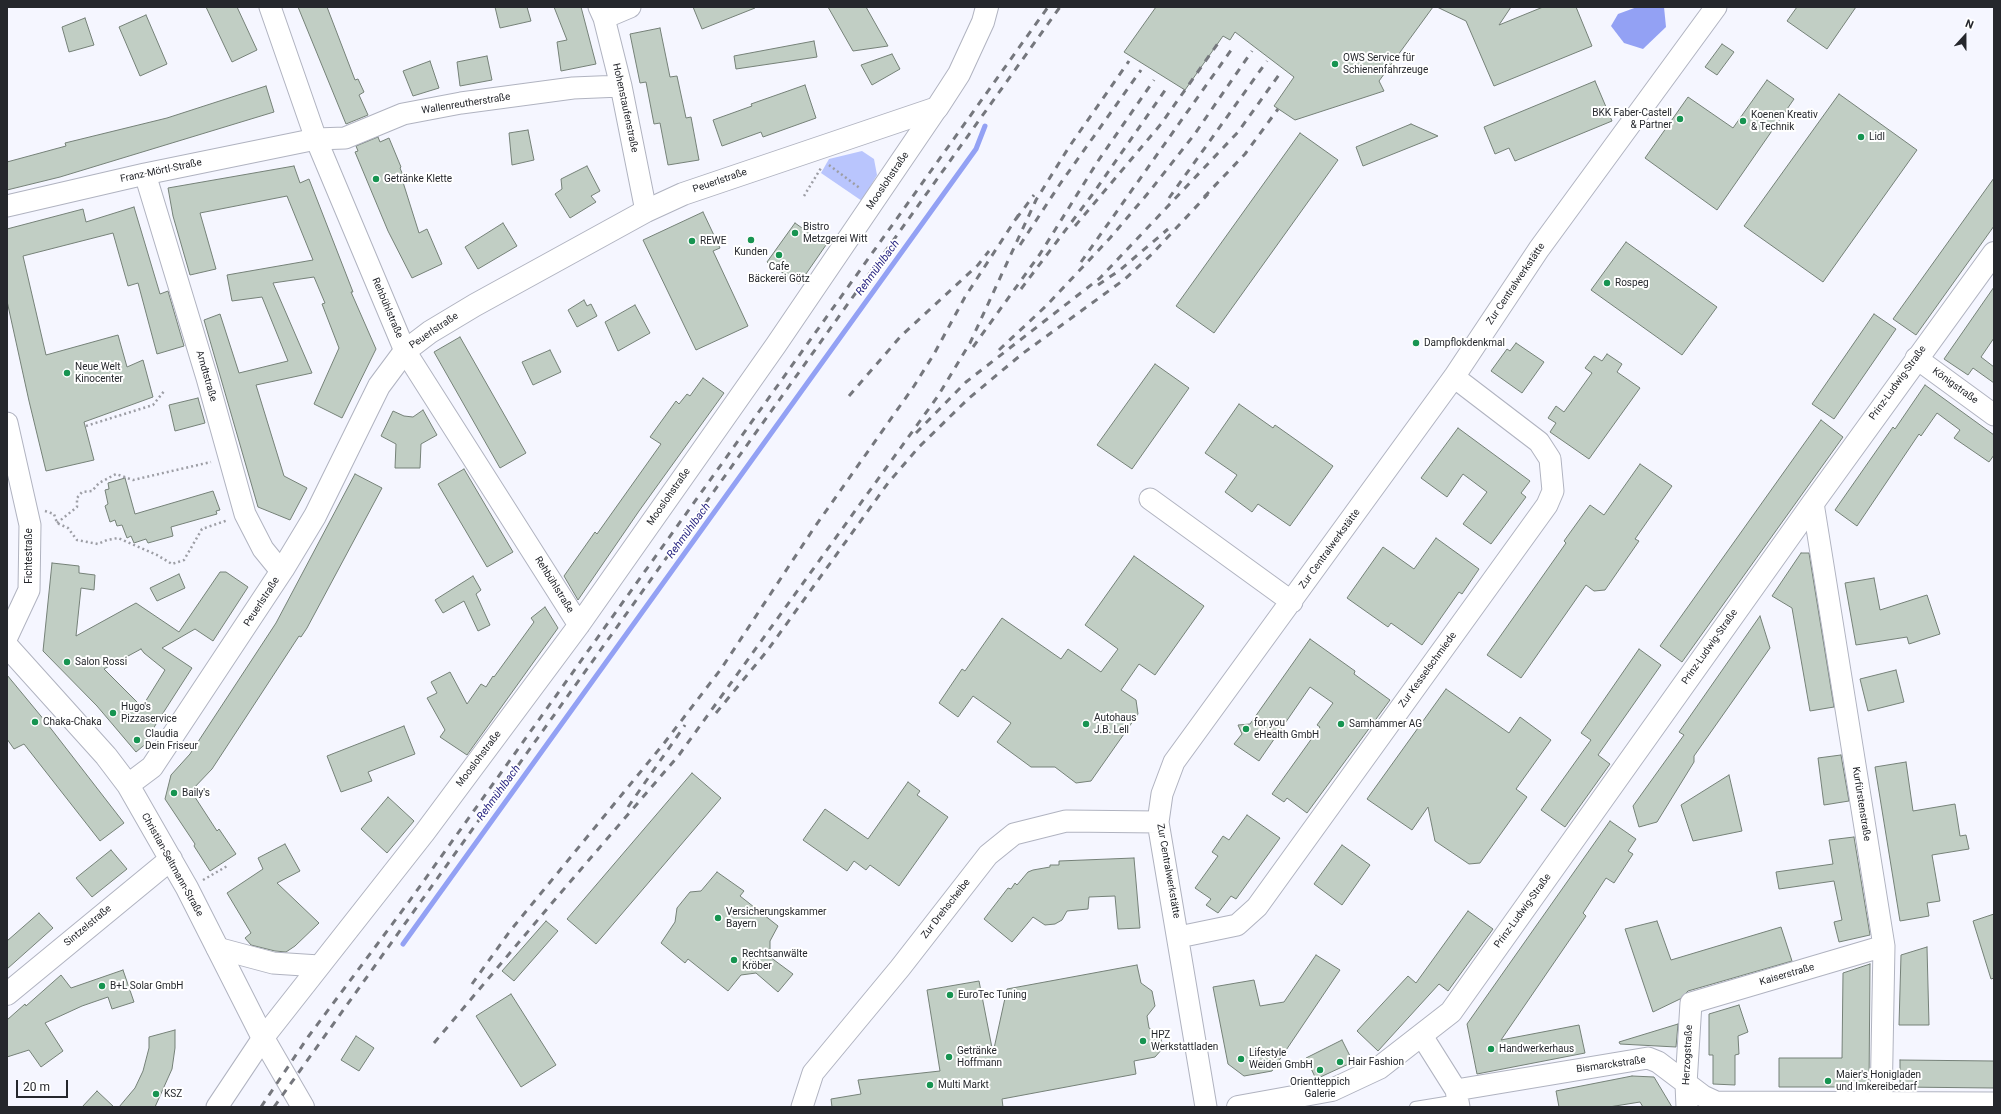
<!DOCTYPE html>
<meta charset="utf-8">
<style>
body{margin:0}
#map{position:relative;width:2001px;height:1114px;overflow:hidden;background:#f5f6ff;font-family:Roboto,sans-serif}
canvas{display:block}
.frame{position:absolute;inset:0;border:8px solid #25272c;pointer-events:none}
.north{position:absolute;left:1945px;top:16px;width:40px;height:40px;-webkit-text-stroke:3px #fff;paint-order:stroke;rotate:21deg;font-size:11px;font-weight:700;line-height:16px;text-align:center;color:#25272c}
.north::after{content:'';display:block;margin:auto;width:14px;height:18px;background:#25272c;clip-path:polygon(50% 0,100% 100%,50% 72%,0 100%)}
.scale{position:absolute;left:16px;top:1080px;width:52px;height:18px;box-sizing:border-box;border:2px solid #25272c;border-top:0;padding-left:5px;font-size:12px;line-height:14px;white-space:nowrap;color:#25272c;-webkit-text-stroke:3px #fff;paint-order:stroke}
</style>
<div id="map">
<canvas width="2001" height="1114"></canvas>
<div class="frame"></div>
<div class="north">N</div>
<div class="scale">20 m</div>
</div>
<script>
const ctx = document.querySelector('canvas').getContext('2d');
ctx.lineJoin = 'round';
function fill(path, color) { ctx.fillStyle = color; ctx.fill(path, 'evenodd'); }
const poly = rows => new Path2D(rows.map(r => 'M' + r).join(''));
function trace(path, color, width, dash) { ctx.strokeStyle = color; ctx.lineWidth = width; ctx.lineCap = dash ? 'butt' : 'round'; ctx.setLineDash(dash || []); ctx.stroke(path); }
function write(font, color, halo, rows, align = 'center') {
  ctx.font = font + ' Roboto,sans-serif'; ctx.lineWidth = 4; ctx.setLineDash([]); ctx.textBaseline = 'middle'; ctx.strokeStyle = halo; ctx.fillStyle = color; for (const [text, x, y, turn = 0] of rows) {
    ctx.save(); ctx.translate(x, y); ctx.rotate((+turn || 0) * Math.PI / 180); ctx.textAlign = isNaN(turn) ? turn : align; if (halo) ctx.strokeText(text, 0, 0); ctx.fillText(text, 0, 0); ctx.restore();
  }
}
fill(poly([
 [862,151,874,159,877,175,862,201,821,173,829,159]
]), '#b9c5fd');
fill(poly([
 [1637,7,1664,7,1666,27,1643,49,1624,43,1611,26,1618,14]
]), '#93a1f4');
trace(poly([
 [403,944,976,149,985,126]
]), '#93a1f4', 5);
const building = poly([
 [206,7,237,7,257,50,232,62,206,7],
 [298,7,327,7,355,80,358,79,364,92,359,95,368,115,346,124,298,7],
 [495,7,527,7,531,21,500,28,495,7],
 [554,7,581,7,596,64,561,71,557,42,567,40,554,7],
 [693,7,755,7,755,8,702,29,693,7],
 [828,7,866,7,888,46,853,51,828,7],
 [1156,7,1433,7,1379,81,1384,91,1295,120,1274,106,1294,77,1235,32,1230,40,1223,36,1185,90,1124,52,1156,7],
 [1437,7,1511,7,1499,25,1543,7,1576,7,1592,46,1494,86,1466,21,1437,7],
 [1797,7,1856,7,1827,49,1787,21,1797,7],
 [146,15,167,64,140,76,119,27,146,15],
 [85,18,94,45,69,52,62,27,85,18],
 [660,28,670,77,677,76,686,118,691,117,699,160,668,165,660,123,654,124,646,82,640,83,630,34,660,28],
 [814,41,817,57,736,69,734,56,814,41],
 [1722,44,1734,52,1717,75,1705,67,1722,44],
 [892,54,900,69,872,85,861,65,892,54],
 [487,56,492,80,460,86,457,62,487,56],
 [430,61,439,88,413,96,403,71,430,61],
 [1767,80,1794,99,1717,210,1645,158,1688,97,1733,128,1767,80],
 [1595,81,1612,121,1515,161,1509,148,1495,154,1484,127,1595,81],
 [805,85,816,118,763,137,761,132,722,146,713,120,752,106,751,104,805,85],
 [266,86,274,112,60,177,7,190,7,162,66,146,65,143,167,118,266,86],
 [1839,94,1917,150,1823,282,1744,226,1839,94],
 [1411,124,1438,136,1363,166,1356,147,1411,124],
 [528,130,534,160,512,165,509,133,528,130],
 [1300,133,1338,160,1214,333,1176,306,1300,133],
 [378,137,380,142,389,138,401,167,400,168,404,178,402,179,419,233,427,229,442,264,412,278,388,231,355,152,358,151,356,146,378,137],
 [294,166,300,183,309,179,353,292,351,292,376,349,342,418,314,404,339,348,322,304,325,303,314,277,273,283,312,373,256,385,284,476,307,488,290,520,258,507,204,320,220,314,239,373,288,361,262,297,232,301,227,275,313,260,287,196,200,213,216,269,190,275,173,216,168,188,294,166],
 [587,166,600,191,591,196,596,202,570,218,555,194,562,189,561,179,587,166],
 [1994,178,1994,226,1916,335,1893,319,1994,178],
 [134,207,160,294,168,291,184,346,157,354,138,283,128,286,113,233,23,256,46,355,118,335,127,367,143,360,153,397,84,422,94,460,46,471,29,401,7,301,7,229,83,209,86,222,134,207],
 [703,212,720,248,713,251,748,326,696,350,643,240,703,212],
 [503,223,517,246,478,269,465,247,503,223],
 [795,223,826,245,799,284,767,262,795,223],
 [1626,242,1717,307,1682,355,1591,290,1626,242],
 [1994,287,1994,338,1981,357,1994,367,1994,383,1973,368,1968,375,1944,359,1994,287],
 [584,300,587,306,591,304,597,316,577,327,568,310,584,300],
 [635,305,650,333,618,351,605,322,635,305],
 [1874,314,1896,329,1834,419,1812,404,1874,314],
 [460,337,526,453,500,468,434,352,460,337],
 [1516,343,1544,362,1522,393,1491,371,1507,349,1510,351,1516,343],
 [550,350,561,372,533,385,522,362,550,350],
 [1607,354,1622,364,1617,372,1640,388,1589,459,1550,432,1556,423,1548,418,1556,406,1564,412,1592,373,1585,368,1594,356,1602,361,1607,354],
 [1155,364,1189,388,1132,469,1097,445,1155,364],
 [703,378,724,393,639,511,578,600,564,576,595,532,597,534,661,444,650,437,676,401,679,404,687,394,690,396,703,378],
 [1925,385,1994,435,1994,455,1989,462,1954,438,1960,430,1937,413,1921,436,1919,434,1857,526,1835,510,1893,427,1895,429,1925,385],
 [198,398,205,423,175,431,169,405,198,398],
 [1239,404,1273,428,1275,425,1333,466,1290,526,1258,504,1252,512,1225,492,1237,475,1205,453,1239,404],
 [423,410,437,435,421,444,420,468,395,468,396,444,381,436,393,411,404,416,413,417,423,410],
 [1821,420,1843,437,1682,662,1660,646,1821,420],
 [1458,428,1530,481,1521,493,1526,497,1491,544,1463,524,1487,492,1463,474,1447,497,1421,478,1458,428],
 [1640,464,1672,486,1635,539,1639,541,1605,590,1594,591,1586,585,1521,678,1487,655,1566,543,1564,541,1590,505,1604,515,1640,464],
 [464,469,513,552,487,567,438,484,464,469],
 [355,474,382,488,307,628,301,637,299,636,212,769,191,791,217,831,219,829,236,854,210,871,194,846,195,844,165,799,171,775,190,754,276,623,355,474],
 [125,478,135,514,213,491,220,510,216,511,217,514,171,527,173,536,148,543,146,539,134,543,131,536,127,538,122,525,117,526,115,520,110,522,105,506,108,504,105,490,109,489,108,483,125,478],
 [1436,538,1479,569,1462,594,1459,592,1422,645,1391,623,1388,627,1347,598,1383,547,1414,569,1436,538],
 [1801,553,1809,553,1834,707,1810,711,1792,608,1772,596,1801,553],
 [1134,556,1204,606,1155,675,1139,664,1121,690,1136,700,1138,714,1091,781,1076,783,1055,767,1031,767,997,742,1011,723,973,696,958,717,939,703,962,669,965,671,1002,618,1061,659,1068,649,1101,672,1118,649,1085,625,1134,556],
 [52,563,79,566,79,573,95,575,94,590,81,588,76,636,136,603,179,632,220,572,226,572,248,587,213,641,195,629,162,648,192,668,156,724,148,738,148,742,136,752,97,706,43,651,52,563],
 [141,649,144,653,165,670,142,707,104,669,141,649],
 [179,574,185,588,157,601,150,588,179,574],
 [473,576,481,590,476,594,490,625,478,631,464,601,443,613,435,600,473,576],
 [1874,578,1880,610,1927,595,1940,634,1909,644,1907,637,1856,645,1845,583,1874,578],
 [545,607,558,628,467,755,440,737,445,730,427,698,437,693,431,682,450,672,467,704,481,684,486,687,493,676,494,677,534,622,531,618,545,607],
 [1760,616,1770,648,1694,756,1694,762,1657,822,1639,827,1633,806,1684,735,1679,732,1760,616],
 [1310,639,1355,671,1354,674,1390,700,1307,813,1287,798,1284,802,1272,794,1320,727,1317,725,1333,703,1310,687,1259,761,1234,744,1242,734,1238,725,1250,724,1310,639],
 [1639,649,1661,665,1598,755,1610,764,1565,827,1541,810,1591,740,1581,733,1639,649],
 [1896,670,1904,702,1868,711,1860,679,1896,670],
 [7,675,45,721,124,823,100,841,24,744,14,749,7,739,7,675],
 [1446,689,1509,733,1520,717,1551,740,1516,789,1527,797,1480,863,1469,864,1435,841,1428,807,1412,830,1367,799,1446,689],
 [404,726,415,754,368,772,372,781,341,792,327,756,404,726],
 [1841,755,1849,801,1824,805,1818,758,1841,755],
 [1906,762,1913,811,1955,804,1960,836,1966,835,1969,849,1932,855,1940,901,1927,903,1929,916,1900,921,1875,767,1906,762],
 [692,773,721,798,596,944,567,919,692,773],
 [1729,775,1742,831,1693,841,1681,805,1729,775],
 [908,782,920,791,917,795,948,817,899,886,870,865,866,870,854,861,847,871,803,840,825,809,868,839,908,782],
 [388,797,414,821,387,853,361,829,388,797],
 [1247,815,1280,838,1236,899,1231,896,1218,913,1206,905,1211,899,1195,888,1218,856,1212,852,1223,836,1229,840,1247,815],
 [1610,821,1636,839,1628,851,1633,854,1614,883,1606,878,1583,913,1586,916,1501,1040,1579,1025,1585,1053,1477,1074,1467,1024,1610,821],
 [1854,837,1870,935,1839,942,1834,922,1842,920,1834,881,1779,889,1776,872,1833,864,1829,840,1854,837],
 [285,844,300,871,277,883,319,923,295,946,286,952,275,951,251,945,245,938,251,933,227,893,263,869,258,858,285,844],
 [1342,845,1370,865,1342,905,1314,884,1342,845],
 [111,850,127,869,92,897,76,878,111,850],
 [1134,858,1140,928,1118,929,1115,896,1089,897,1088,909,1067,911,1062,920,1055,924,1045,925,1033,917,1012,942,984,919,1008,888,1011,889,1015,883,1017,885,1028,872,1033,870,1050,867,1050,865,1059,865,1059,861,1134,858],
 [717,872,744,891,740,896,778,926,770,941,770,957,793,974,778,992,756,973,741,975,728,991,688,959,685,963,661,943,675,922,677,908,690,892,701,891,717,872],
 [1468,911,1493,929,1448,991,1439,984,1378,1051,1357,1031,1408,976,1416,983,1468,911],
 [39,913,53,928,7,969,7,941,39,913],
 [1994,914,1994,978,1991,979,1973,921,1994,914],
 [546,921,558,931,514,981,502,971,546,921],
 [1657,921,1671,960,1781,927,1792,961,1688,991,1680,999,1653,1012,1625,929,1657,921],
 [1927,947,1929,1025,1899,1025,1901,955,1927,947],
 [1316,955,1340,970,1272,1071,1244,1076,1228,1064,1213,987,1254,980,1260,1006,1284,1002,1316,955],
 [1870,964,1869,1087,1779,1087,1779,1058,1842,1058,1843,973,1870,964],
 [1137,965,1141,983,1152,991,1155,1006,1147,1016,1149,1028,1160,1034,1163,1048,1155,1057,1134,1061,1136,1074,1002,1099,1003,1107,832,1107,831,1099,861,1094,858,1080,940,1071,927,990,979,981,993,1053,1007,989,1137,965],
 [123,970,134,1002,112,1009,108,997,82,1006,45,1023,63,1051,41,1067,29,1050,7,1057,7,1020,25,1004,26,1006,61,975,71,988,123,970],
 [511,994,556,1065,521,1087,476,1016,511,994],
 [1739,1005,1748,1032,1738,1036,1739,1054,1735,1055,1735,1085,1713,1084,1713,1055,1709,1055,1709,1014,1739,1005],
 [1678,1024,1676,1047,1620,1044,1619,1042,1678,1024],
 [175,1030,175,1048,172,1069,155,1107,119,1107,135,1088,143,1071,149,1048,149,1037,175,1030],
 [356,1036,374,1048,359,1071,341,1060,356,1036],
 [1342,1040,1353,1062,1316,1079,1306,1058,1342,1040],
 [1900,1060,1994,1061,1994,1088,1900,1087,1900,1060],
 [1632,1076,1654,1077,1672,1107,1643,1107,1640,1102,1609,1107,1559,1107,1556,1091,1632,1076],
 [97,1091,114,1107,82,1107,97,1091]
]);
fill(building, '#c1cec4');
trace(building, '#758178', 1);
const lane = poly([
 [1415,1107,1458,1100]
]);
const street = poly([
 [270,7,316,139,405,351,579,625],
 [599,7,604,18,621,86,646,211],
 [604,18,630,7],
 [145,174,207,378,245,514,263,549,276,565,283,569],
 [7,206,145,174,316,139,345,138,403,114,461,103,573,88,621,86],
 [1916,358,1994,415],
 [7,423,30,525,29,590,7,637],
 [1150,499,1292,602],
 [1813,503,1884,946,1881,1107],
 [1179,937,1237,925,1257,907,1547,505,1553,491,1550,459,1539,442,1454,377],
 [217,948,273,963,319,966],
 [1422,1036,1456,1090,1459,1107],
 [1456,1090,1648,1058,1658,1062,1703,1096,1716,1102,1994,1103],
 [217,1107,263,1038,425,832,579,625,776,345,937,108],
 [802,1107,813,1073,900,968,988,855,1014,834,1066,821,1158,822],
 [1206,1107,1158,822,1162,794,1174,762,1454,377,1539,249,1716,7],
 [1687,1107,1686,1084,1691,1003,1884,946]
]);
const secondary = poly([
 [7,646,106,756,128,785,187,888,263,1038,303,1107],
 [128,785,152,767,283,569,315,516,379,386,405,351,430,332,475,305,646,211,683,194,937,108,959,74,983,22,987,7],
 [7,994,171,859],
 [1238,1107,1332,1090,1379,1068,1451,1012,1813,503,1994,253]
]);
trace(lane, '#b0b3c0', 12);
trace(street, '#b0b3c0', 23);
trace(secondary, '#b0b3c0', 24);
trace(poly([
 [829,165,861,189],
 [804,196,821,168],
 [86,426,153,405,165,390],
 [45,511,54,514,57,523,68,528,77,540,98,544,107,540,118,538,157,555,172,564,184,560,202,529,228,520],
 [57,523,77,507,77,498,82,492,92,491,99,483,116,474,133,480,211,462],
 [203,880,229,865]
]), '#9d9ea5', 2.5, [2, 3]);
trace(lane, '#fff', 10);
trace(street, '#fff', 21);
trace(secondary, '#fff', 22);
trace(poly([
 [1204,197,1245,154,1278,109],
 [1169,198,1267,61],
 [1016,219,1034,195],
 [1075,226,1161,124,1221,39],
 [1020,245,1060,184,1141,70],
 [1081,262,1234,46],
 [1098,285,1120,270,1168,229],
 [1021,289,1092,195,1166,89],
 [973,347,1040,254,1098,161,1154,80],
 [999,350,1046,306,1110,238,1149,192,1194,135,1252,51],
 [849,396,901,336,978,265,989,251],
 [916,433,966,382,1100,278,1238,132,1281,72],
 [716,713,767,651,888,483,918,448,968,399,1022,354,1125,279,1152,254,1208,194],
 [628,807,685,725],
 [472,984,510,931,665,742,721,669,814,528,914,386,934,354,965,297,1019,214],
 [434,1043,552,903,679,755,938,396,970,343,1036,200,1069,147,1129,61],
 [261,1107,308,1037,408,903,1048,7],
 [274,1107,1060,7]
]), '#75777d', 3, [7, 7]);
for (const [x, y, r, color] of [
 [1335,64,4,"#179451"],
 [1680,119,4,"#179451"],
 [1743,121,4,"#179451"],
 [1861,137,4,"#179451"],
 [376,179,4,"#179451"],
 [795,233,4,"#179451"],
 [751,240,4,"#179451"],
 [692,241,4,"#179451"],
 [779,255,4,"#179451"],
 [1607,283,4,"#179451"],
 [1416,343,4,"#179451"],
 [67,373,4,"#179451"],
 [67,662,4,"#179451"],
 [113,713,4,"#179451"],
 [35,722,4,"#179451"],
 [1086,724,4,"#179451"],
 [1341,724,4,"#179451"],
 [1246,729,4,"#179451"],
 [137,740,4,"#179451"],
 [174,793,4,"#179451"],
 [718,918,4,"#179451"],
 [734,960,4,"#179451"],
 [102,986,4,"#179451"],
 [950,995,4,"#179451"],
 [1143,1041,4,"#179451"],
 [1491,1049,4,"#179451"],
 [949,1057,4,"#179451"],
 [1241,1059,4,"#179451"],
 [1340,1062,4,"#179451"],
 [1320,1070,4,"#179451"],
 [1828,1081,4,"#179451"],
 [930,1085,4,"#179451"],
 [156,1094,4,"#179451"]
]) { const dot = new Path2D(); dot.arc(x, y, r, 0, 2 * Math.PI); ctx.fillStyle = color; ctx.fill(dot); trace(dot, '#fff', 1.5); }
write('10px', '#25272c', '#fff', [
 ["OWS Service für",1343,58],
 ["Schienenfahrzeuge",1343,70],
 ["BKK Faber-Castell",1672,113,"right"],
 ["& Partner",1672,125,"right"],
 ["Koenen Kreativ",1751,115],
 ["& Technik",1751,127],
 ["Lidl",1869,137],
 ["Getränke Klette",384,179],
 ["Bistro",803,227],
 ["Metzgerei Witt",803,239],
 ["REWE",700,241],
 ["Kunden",751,252,"center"],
 ["Cafe",779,267,"center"],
 ["Bäckerei Götz",779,279,"center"],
 ["Rospeg",1615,283],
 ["Dampflokdenkmal",1424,343],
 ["Neue Welt",75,367],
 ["Kinocenter",75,379],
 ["Salon Rossi",75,662],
 ["Hugo's",121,707],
 ["Pizzaservice",121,719],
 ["Autohaus",1094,718],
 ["J.B. Lell",1094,730],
 ["Chaka-Chaka",43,722],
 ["for you",1254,723],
 ["eHealth GmbH",1254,735],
 ["Samhammer AG",1349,724],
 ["Claudia",145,734],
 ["Dein Friseur",145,746],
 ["Baily's",182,793],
 ["Versicherungskammer",726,912],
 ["Bayern",726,924],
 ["Rechtsanwälte",742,954],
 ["Kröber",742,966],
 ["B+L Solar GmbH",110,986],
 ["EuroTec Tuning",958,995],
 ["HPZ",1151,1035],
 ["Werkstattladen",1151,1047],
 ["Handwerkerhaus",1499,1049],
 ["Getränke",957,1051],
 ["Hoffmann",957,1063],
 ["Lifestyle",1249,1053],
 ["Weiden GmbH",1249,1065],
 ["Hair Fashion",1348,1062],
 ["Maier's Honigladen",1836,1075],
 ["und Imkereibedarf",1836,1087],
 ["Orientteppich",1320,1082,"center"],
 ["Galerie",1320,1094,"center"],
 ["Multi Markt",938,1085],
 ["KSZ",164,1094]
], 'left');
write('10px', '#25272c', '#fff', [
 ["Wallenreutherstraße",466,104,-9],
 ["Hohenstaufenstraße",625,108,78],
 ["Franz-Mörtl-Straße",161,171,-12],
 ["Peuerlstraße",720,181,-19],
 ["Mooslohstraße",888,181,-56],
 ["Zur Centralwerkstätte",1516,284,-56],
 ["Rehbühlstraße",387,308,67],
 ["Peuerlstraße",434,331,-34],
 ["Arndtstraße",206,376,74],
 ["Prinz-Ludwig-Straße",1898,383,-54],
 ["Königstraße",1955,386,36],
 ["Mooslohstraße",669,497,-55],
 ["Zur Centralwerkstätte",1330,549,-54],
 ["Fichtestraße",29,556,-90],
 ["Rehbühlstraße",554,585,58],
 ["Peuerlstraße",262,602,-57],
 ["Prinz-Ludwig-Straße",1710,647,-55],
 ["Zur Kesselschmiede",1428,670,-54],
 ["Mooslohstraße",479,759,-53],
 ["Kurfürstenstraße",1861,804,81],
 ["Christian-Seltmann-Straße",172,865,61],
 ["Zur Centralwerkstätte",1168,871,80],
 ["Zur Drehscheibe",946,909,-52],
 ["Prinz-Ludwig-Straße",1523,911,-54],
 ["Sintzelstraße",88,926,-40],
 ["Kaiserstraße",1787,975,-16],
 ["Herzogstraße",1688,1055,-87],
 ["Bismarckstraße",1611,1065,-8]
]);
write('italic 11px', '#262381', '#fff', [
 ["Rehmühlbach",878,268,-54],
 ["Rehmühlbach",689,531,-54],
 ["Rehmühlbach",499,793,-54]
]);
</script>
